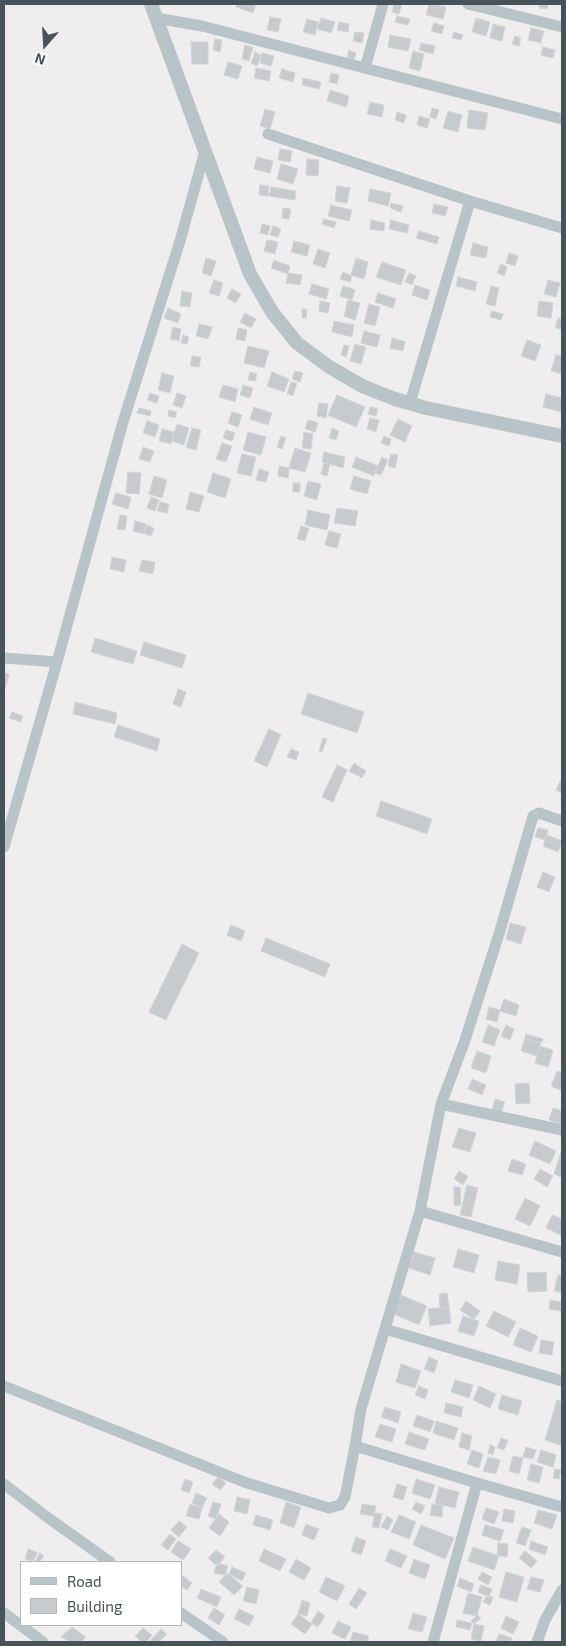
<!DOCTYPE html>
<style>
body{margin:0}
#map{position:relative;width:566px;height:1646px;overflow:hidden;background:#efeded;font-family:"Exo 2",sans-serif}
canvas{display:block}
.frame{position:absolute;inset:0;border:5px solid #465459;pointer-events:none}
.legend{position:absolute;left:20px;top:1561px;width:162px;height:65px;box-sizing:border-box;background:#fff;border:1px solid #b5bbbd;margin:0;padding:6px 9px;list-style:none;font-size:15px;color:#465459}
.legend li{display:flex;align-items:center;gap:10px;height:25px}
.legend b{width:25px;border:1px solid #b5bbbd}
.north{position:absolute;left:20px;top:20px;width:50px;height:50px;-webkit-text-stroke:4px #fff;paint-order:stroke;rotate:199deg;font-size:14px;font-weight:700;line-height:20px;text-align:center;color:#465459}
.north::after{content:'';display:block;margin:auto;width:18px;height:22px;background:#465459;clip-path:polygon(50% 0,100% 100%,50% 72%,0 100%)}
</style>
<div id="map">
<canvas width="566" height="1646"></canvas>
<div class="frame"></div>
<ul class="legend">
<li><b style="height:6px;background:#b9c4c9"></b>Road</li>
<li><b style="height:14px;background:#c7cbce"></b>Building</li>
</ul>
<div class="north">N</div>
</div>
<script>
const ctx = document.querySelector('canvas').getContext('2d');
ctx.lineJoin = 'round';
function fill(path, color) { ctx.fillStyle = color; ctx.fill(path, 'evenodd'); }
const poly = rows => new Path2D(rows.map(r => 'M' + r).join(''));
function trace(path, color, width, dash) { ctx.strokeStyle = color; ctx.lineWidth = width; ctx.lineCap = dash ? 'butt' : 'round'; ctx.setLineDash(dash || []); ctx.stroke(path); }
const building = poly([
 [237,4,256,4,253,13,236,7,237,4],
 [394,4,402,4,399,14,392,12,394,4],
 [429,4,446,7,443,19,426,15,429,4],
 [540,4,549,4,547,9,539,8,540,4],
 [397,16,410,19,408,25,395,22,397,16],
 [270,17,281,19,278,32,267,30,270,17],
 [321,18,335,22,331,33,317,29,321,18],
 [476,18,490,22,486,36,472,32,476,18],
 [307,19,318,22,315,35,303,32,307,19],
 [339,22,349,24,348,32,337,30,339,22],
 [434,23,444,26,442,34,431,31,434,23],
 [493,24,505,27,502,41,490,38,493,24],
 [531,28,544,31,541,43,528,40,531,28],
 [355,32,364,33,362,43,353,41,355,32],
 [454,32,463,35,461,40,452,38,454,32],
 [390,35,411,39,408,51,388,47,390,35],
 [515,36,521,38,519,46,512,44,515,36],
 [215,39,222,40,220,52,213,50,215,39],
 [191,42,208,42,208,64,192,64,191,42],
 [421,43,435,46,433,54,419,50,421,43],
 [245,45,253,47,249,61,242,59,245,45],
 [543,47,555,50,553,58,541,55,543,47],
 [349,50,356,53,354,60,347,58,349,50],
 [413,51,424,54,420,71,409,68,413,51],
 [255,52,261,55,257,66,251,63,255,52],
 [262,53,274,56,271,66,260,63,262,53],
 [228,62,242,66,238,79,224,75,228,62],
 [256,68,271,71,269,81,254,78,256,68],
 [282,69,295,73,293,82,279,78,282,69],
 [331,73,339,75,337,84,329,82,331,73],
 [303,78,321,82,319,89,302,85,303,78],
 [330,90,349,96,346,107,327,101,330,90],
 [370,102,384,105,382,117,367,114,370,102],
 [432,108,439,110,436,119,430,117,432,108],
 [265,109,275,112,270,129,260,126,265,109],
 [469,110,488,113,485,130,467,128,469,110],
 [448,111,462,115,458,132,443,128,448,111],
 [397,112,406,115,404,123,395,120,397,112],
 [419,116,430,119,427,128,417,125,419,116],
 [280,149,292,151,290,162,278,160,280,149],
 [257,157,273,161,270,173,254,169,257,157],
 [307,159,319,160,318,176,306,175,307,159],
 [281,164,298,169,293,184,277,179,281,164],
 [260,185,269,186,268,196,259,195,260,185],
 [337,186,350,188,347,203,335,201,337,186],
 [271,187,296,191,295,200,269,196,271,187],
 [370,189,391,193,388,206,368,201,370,189],
 [391,203,403,206,401,212,390,208,391,203],
 [434,204,448,207,445,216,432,213,434,204],
 [331,205,352,210,349,221,328,216,331,205],
 [283,208,291,209,289,219,282,218,283,208],
 [324,219,336,222,334,228,322,224,324,219],
 [371,220,385,223,384,231,370,229,371,220],
 [391,220,409,225,407,233,389,229,391,220],
 [262,224,270,226,268,235,260,233,262,224],
 [273,226,281,229,278,237,270,235,273,226],
 [419,231,439,237,437,244,416,238,419,231],
 [267,240,278,242,275,254,264,251,267,240],
 [294,241,310,245,307,256,291,252,294,241],
 [473,243,488,247,486,258,470,255,473,243],
 [318,249,330,253,325,268,313,264,318,249],
 [509,253,518,256,515,266,506,263,509,253],
 [206,258,216,261,211,276,202,273,206,258],
 [356,258,368,262,364,279,351,275,356,258],
 [274,260,290,266,288,274,271,268,274,260],
 [382,262,406,270,401,285,376,277,382,262],
 [501,264,507,267,504,276,497,273,501,264],
 [343,272,352,276,350,282,340,279,343,272],
 [288,273,302,275,300,285,286,283,288,273],
 [409,273,416,276,412,285,405,282,409,273],
 [458,277,477,282,475,291,456,286,458,277],
 [214,280,223,283,219,296,209,293,214,280],
 [548,280,560,283,556,297,544,294,548,280],
 [312,284,329,289,326,299,309,294,312,284],
 [415,285,430,290,427,300,412,295,415,285],
 [343,286,355,290,352,300,340,296,343,286],
 [491,286,499,288,495,306,486,304,491,286],
 [232,289,241,294,236,303,227,298,232,289],
 [182,291,192,293,190,307,180,306,182,291],
 [378,293,396,299,393,308,375,302,378,293],
 [348,300,360,303,355,320,344,316,348,300],
 [320,301,330,303,328,313,319,311,320,301],
 [539,301,553,303,551,318,537,316,539,301],
 [369,304,380,307,375,326,364,323,369,304],
 [168,308,181,314,178,323,164,318,168,308],
 [302,309,307,309,306,318,302,318,302,309],
 [492,311,503,314,501,320,490,317,492,311],
 [245,313,256,319,251,328,240,322,245,313],
 [558,318,562,319,562,330,555,327,558,318],
 [334,321,354,325,352,337,332,332,334,321],
 [199,324,212,327,208,339,196,336,199,324],
 [173,327,181,329,179,341,170,339,173,327],
 [238,328,247,330,245,341,236,339,238,328],
 [364,331,380,335,377,347,361,343,364,331],
 [183,335,189,337,187,344,181,343,183,335],
 [392,338,405,342,403,351,390,348,392,338],
 [527,340,541,345,535,361,521,356,527,340],
 [355,344,366,347,361,364,350,361,355,344],
 [344,345,349,346,346,357,341,355,344,345],
 [248,346,269,351,264,368,244,363,248,346],
 [556,355,562,356,562,374,551,371,556,355],
 [192,356,201,357,199,367,190,366,192,356],
 [295,371,303,373,300,382,292,379,295,371],
 [250,372,257,374,255,381,248,380,250,372],
 [272,372,289,379,284,392,267,386,272,372],
 [162,373,174,376,170,393,158,390,162,373],
 [291,382,297,383,293,396,287,394,291,382],
 [223,385,238,389,235,402,219,397,223,385],
 [243,385,253,388,250,398,240,395,243,385],
 [150,393,159,396,157,403,147,400,150,393],
 [177,393,186,396,182,408,173,405,177,393],
 [546,394,562,398,561,412,543,407,546,394],
 [337,395,365,407,356,427,328,415,337,395],
 [319,403,328,404,326,418,317,416,319,403],
 [254,407,272,413,268,425,250,419,254,407],
 [370,407,378,409,376,416,368,414,370,407],
 [139,408,151,411,150,416,137,413,139,408],
 [169,410,177,412,175,418,168,416,169,410],
 [232,412,242,415,238,427,228,423,232,412],
 [370,418,379,420,376,432,367,429,370,418],
 [398,419,412,426,405,442,390,435,398,419],
 [308,420,318,423,315,432,305,429,308,420],
 [147,421,159,425,155,437,143,433,147,421],
 [177,424,189,428,184,445,172,441,177,424],
 [192,428,201,430,196,450,186,447,192,428],
 [332,428,339,431,336,440,329,438,332,428],
 [162,429,174,432,171,444,159,441,162,429],
 [226,430,235,433,232,441,223,438,226,430],
 [248,432,266,437,261,455,243,450,248,432],
 [304,432,313,434,311,449,302,448,304,432],
 [281,436,286,438,282,449,277,447,281,436],
 [384,436,391,439,389,446,381,443,384,436],
 [222,443,232,446,226,462,216,459,222,443],
 [143,447,154,451,150,462,139,459,143,447],
 [295,448,311,453,305,472,289,468,295,448],
 [324,452,345,457,343,468,322,462,324,452],
 [242,454,256,457,251,476,237,473,242,454],
 [391,454,398,455,395,468,388,466,391,454],
 [356,457,378,466,374,476,352,467,356,457],
 [382,457,388,460,381,475,375,473,382,457],
 [324,463,330,464,327,476,321,474,324,463],
 [279,466,289,468,288,478,278,476,279,466],
 [259,469,269,472,266,482,256,480,259,469],
 [128,472,141,473,139,494,126,493,128,472],
 [213,473,231,479,225,498,207,492,213,473],
 [154,476,167,480,162,498,149,494,154,476],
 [354,476,371,481,367,494,350,489,354,476],
 [308,481,321,484,317,500,304,496,308,481],
 [293,483,300,483,300,492,293,492,293,483],
 [190,492,204,496,199,512,186,509,190,492],
 [116,493,131,497,128,509,112,504,116,493],
 [151,497,159,500,155,511,147,508,151,497],
 [160,502,169,504,167,513,157,511,160,502],
 [337,508,358,511,355,526,334,523,337,508],
 [308,510,330,515,327,530,305,525,308,510],
 [120,515,127,516,125,530,117,529,120,515],
 [135,521,146,524,144,534,133,531,135,521],
 [147,525,154,528,151,536,144,533,147,525],
 [301,526,309,528,305,541,297,539,301,526],
 [329,531,341,534,337,548,325,545,329,531],
 [112,557,126,560,124,572,110,569,112,557],
 [142,560,155,562,153,574,139,571,142,560],
 [95,638,137,651,133,664,91,652,95,638],
 [144,642,186,655,182,668,140,655,144,642],
 [4,673,9,674,5,690,4,690,4,673],
 [178,689,186,692,181,707,173,704,178,689],
 [308,693,364,712,357,733,301,714,308,693],
 [75,702,117,713,115,724,73,714,75,702],
 [12,712,23,716,21,722,9,718,12,712],
 [118,725,160,739,157,751,114,737,118,725],
 [269,729,281,735,267,767,254,761,269,729],
 [323,738,327,739,322,752,319,751,323,738],
 [291,749,299,752,296,760,287,757,291,749],
 [354,763,366,771,362,778,349,771,354,763],
 [337,765,347,770,333,802,322,797,337,765],
 [560,781,562,782,562,793,556,790,560,781],
 [381,801,432,819,427,834,376,816,381,801],
 [538,828,548,830,545,840,535,837,538,828],
 [547,835,562,841,558,852,543,846,547,835],
 [543,872,555,877,549,892,537,887,543,872],
 [510,923,526,927,521,944,506,939,510,923],
 [231,925,245,931,241,941,227,935,231,925],
 [266,938,330,964,325,977,261,951,266,938],
 [182,944,199,953,166,1020,149,1012,182,944],
 [504,999,519,1005,516,1016,500,1011,504,999],
 [489,1007,500,1010,497,1022,486,1019,489,1007],
 [488,1025,500,1030,494,1046,482,1042,488,1025],
 [506,1025,514,1029,510,1040,501,1036,506,1025],
 [526,1034,543,1039,541,1043,525,1038,526,1034],
 [525,1038,541,1043,537,1056,521,1051,525,1038],
 [540,1046,553,1050,548,1067,535,1063,540,1046],
 [477,1051,491,1056,486,1073,471,1068,477,1051],
 [557,1071,562,1073,562,1091,551,1086,557,1071],
 [472,1079,486,1085,482,1095,468,1089,472,1079],
 [529,1083,530,1103,516,1104,515,1084,529,1083],
 [495,1099,505,1102,501,1113,492,1110,495,1099],
 [553,1108,562,1111,561,1124,549,1120,553,1108],
 [459,1128,476,1133,470,1152,452,1147,459,1128],
 [535,1141,556,1151,550,1164,529,1155,535,1141],
 [561,1152,562,1152,562,1177,554,1174,561,1152],
 [512,1159,526,1164,522,1175,508,1171,512,1159],
 [540,1169,553,1176,547,1187,534,1179,540,1169],
 [459,1171,468,1176,463,1185,454,1179,459,1171],
 [467,1185,478,1188,471,1217,460,1215,467,1185],
 [454,1187,460,1187,461,1205,454,1206,454,1187],
 [525,1198,540,1206,530,1226,515,1219,525,1198],
 [552,1215,562,1219,561,1235,546,1228,552,1215],
 [458,1249,479,1255,474,1273,453,1267,458,1249],
 [414,1252,435,1258,430,1275,409,1268,414,1252],
 [498,1261,520,1265,517,1284,495,1280,498,1261],
 [546,1272,547,1291,528,1292,527,1273,546,1272],
 [558,1275,562,1276,562,1293,554,1291,558,1275],
 [447,1293,449,1307,440,1308,439,1294,447,1293],
 [401,1295,427,1306,419,1325,394,1314,401,1295],
 [550,1300,562,1302,562,1311,549,1309,550,1300],
 [466,1301,480,1311,474,1319,460,1310,466,1301],
 [449,1307,451,1323,430,1326,428,1309,449,1307],
 [494,1311,516,1322,508,1337,486,1326,494,1311],
 [463,1316,479,1321,474,1336,458,1331,463,1316],
 [520,1328,538,1336,531,1352,513,1345,520,1328],
 [541,1340,554,1342,552,1355,539,1353,541,1340],
 [429,1357,438,1361,434,1373,424,1369,429,1357],
 [401,1364,421,1371,415,1388,396,1382,401,1364],
 [455,1380,473,1385,469,1398,451,1392,455,1380],
 [419,1386,428,1390,425,1399,415,1395,419,1386],
 [479,1386,496,1394,490,1408,473,1400,479,1386],
 [502,1395,522,1401,518,1415,498,1409,502,1395],
 [557,1400,562,1402,562,1446,545,1440,557,1400],
 [446,1403,463,1407,461,1417,444,1413,446,1403],
 [385,1407,401,1412,398,1423,381,1417,385,1407],
 [417,1415,434,1421,430,1432,413,1426,417,1415],
 [436,1421,458,1428,454,1440,433,1433,436,1421],
 [380,1424,396,1429,392,1442,375,1437,380,1424],
 [409,1432,429,1439,425,1450,405,1444,409,1432],
 [462,1433,472,1436,469,1450,459,1447,462,1433],
 [501,1438,508,1440,504,1450,497,1448,501,1438],
 [490,1445,495,1447,493,1455,488,1453,490,1445],
 [526,1447,536,1450,533,1459,523,1457,526,1447],
 [472,1450,483,1454,479,1468,467,1464,472,1450],
 [541,1450,556,1455,553,1467,537,1462,541,1450],
 [513,1456,523,1458,519,1474,509,1471,513,1456],
 [488,1457,500,1460,496,1474,483,1471,488,1457],
 [531,1464,543,1467,539,1483,527,1480,531,1464],
 [555,1469,561,1470,559,1479,553,1478,555,1469],
 [218,1477,226,1483,220,1490,212,1484,218,1477],
 [185,1479,193,1482,189,1493,181,1490,185,1479],
 [416,1479,435,1485,430,1499,412,1493,416,1479],
 [397,1484,407,1487,403,1500,393,1497,397,1484],
 [439,1487,459,1492,455,1508,435,1503,439,1487],
 [196,1493,207,1498,202,1508,192,1503,196,1493],
 [237,1497,250,1500,247,1514,234,1511,237,1497],
 [213,1502,221,1504,216,1519,208,1516,213,1502],
 [286,1502,301,1507,294,1528,280,1523,286,1502],
 [416,1502,425,1506,421,1514,412,1509,416,1502],
 [190,1504,202,1508,199,1519,186,1516,190,1504],
 [362,1504,376,1506,374,1516,360,1514,362,1504],
 [432,1504,443,1505,442,1517,430,1515,432,1504],
 [486,1508,499,1512,494,1524,482,1519,486,1508],
 [504,1509,515,1511,513,1523,502,1521,504,1509],
 [538,1510,557,1515,552,1529,534,1523,538,1510],
 [375,1513,382,1514,379,1528,372,1527,375,1513],
 [219,1514,229,1522,220,1536,209,1528,219,1514],
 [256,1515,273,1520,270,1530,253,1525,256,1515],
 [399,1515,416,1522,409,1539,391,1532,399,1515],
 [387,1516,393,1520,388,1530,381,1527,387,1516],
 [179,1521,187,1527,179,1537,171,1530,179,1521],
 [306,1524,319,1529,314,1540,302,1535,306,1524],
 [421,1525,454,1538,445,1559,413,1545,421,1525],
 [485,1525,504,1530,500,1541,482,1535,485,1525],
 [522,1527,531,1530,525,1546,516,1543,522,1527],
 [170,1534,176,1539,168,1550,161,1545,170,1534],
 [356,1537,366,1541,361,1555,351,1551,356,1537],
 [178,1541,191,1549,183,1560,171,1552,178,1541],
 [531,1541,548,1547,545,1555,529,1549,531,1541],
 [498,1543,508,1544,507,1557,497,1556,498,1543],
 [473,1547,499,1556,494,1570,468,1561,473,1547],
 [28,1549,38,1553,33,1561,25,1559,28,1549],
 [264,1549,286,1559,280,1571,259,1561,264,1549],
 [390,1549,407,1556,401,1568,385,1561,390,1549],
 [216,1550,225,1557,217,1566,208,1558,216,1550],
 [525,1551,537,1561,531,1568,519,1558,525,1551],
 [40,1553,44,1556,40,1562,35,1562,40,1553],
 [296,1559,311,1568,304,1580,289,1572,296,1559],
 [414,1559,430,1565,425,1579,409,1573,414,1559],
 [217,1563,228,1566,225,1575,214,1573,217,1563],
 [232,1567,246,1573,242,1581,229,1574,232,1567],
 [482,1572,492,1577,488,1585,478,1579,482,1572],
 [506,1572,524,1577,517,1602,499,1597,506,1572],
 [227,1573,243,1586,234,1595,219,1582,227,1573],
 [183,1576,192,1583,187,1590,181,1586,183,1576],
 [326,1577,345,1586,337,1601,319,1592,326,1577],
 [531,1577,544,1580,540,1592,527,1589,531,1577],
 [460,1578,474,1584,471,1592,457,1586,460,1578],
 [481,1585,492,1589,489,1597,478,1592,481,1585],
 [247,1587,259,1590,256,1604,243,1601,247,1587],
 [359,1588,367,1593,356,1609,349,1604,359,1588],
 [201,1589,221,1597,217,1607,197,1598,201,1589],
 [468,1593,482,1597,477,1616,463,1613,468,1593],
 [487,1595,493,1597,490,1605,483,1602,487,1595],
 [302,1600,310,1603,307,1616,298,1614,302,1600],
 [214,1608,225,1615,219,1625,208,1618,214,1608],
 [239,1609,254,1616,249,1626,234,1619,239,1609],
 [318,1611,325,1616,318,1627,311,1623,318,1611],
 [413,1613,427,1617,422,1632,408,1629,413,1613],
 [298,1614,312,1624,305,1634,291,1624,298,1614],
 [477,1615,481,1618,474,1624,471,1621,477,1615],
 [506,1616,519,1622,513,1634,501,1628,506,1616],
 [457,1620,472,1623,470,1630,456,1627,457,1620],
 [338,1621,351,1627,345,1639,332,1633,338,1621],
 [474,1624,484,1626,481,1641,471,1639,474,1624],
 [72,1627,86,1637,81,1642,71,1642,61,1637,72,1627],
 [143,1628,152,1635,146,1642,142,1642,135,1636,143,1628],
 [161,1629,167,1634,159,1642,150,1641,161,1629],
 [353,1632,369,1636,367,1642,350,1642,353,1632],
 [499,1634,512,1638,510,1642,496,1642,499,1634]
]);
fill(building, '#c7cbce');
trace(building, '#d1d4d8', 1);
trace(poly([
 [468,4,562,27],
 [156,18,202,26,562,119],
 [365,68,383,4],
 [268,134,470,201,562,228],
 [410,403,470,201],
 [4,658,57,662],
 [562,821,539,813,533,816,499,934,464,1043,441,1104,562,1130],
 [4,847,57,662,123,422,180,241,205,151],
 [441,1104,420,1211,361,1409,355,1446,477,1483,562,1507],
 [420,1211,562,1252],
 [385,1329,562,1381],
 [4,1386,244,1482,329,1508,340,1505,345,1497,355,1446],
 [4,1484,47,1517,110,1562],
 [4,1613,43,1642],
 [181,1613,223,1642],
 [433,1642,477,1483],
 [537,1642,545,1620,562,1590]
]), '#b9c4c9', 11);
trace(poly([
 [151,4,250,274,272,312,297,343,328,366,362,386,395,399,426,408,562,436]
]), '#b9c4c9', 14);
</script>
